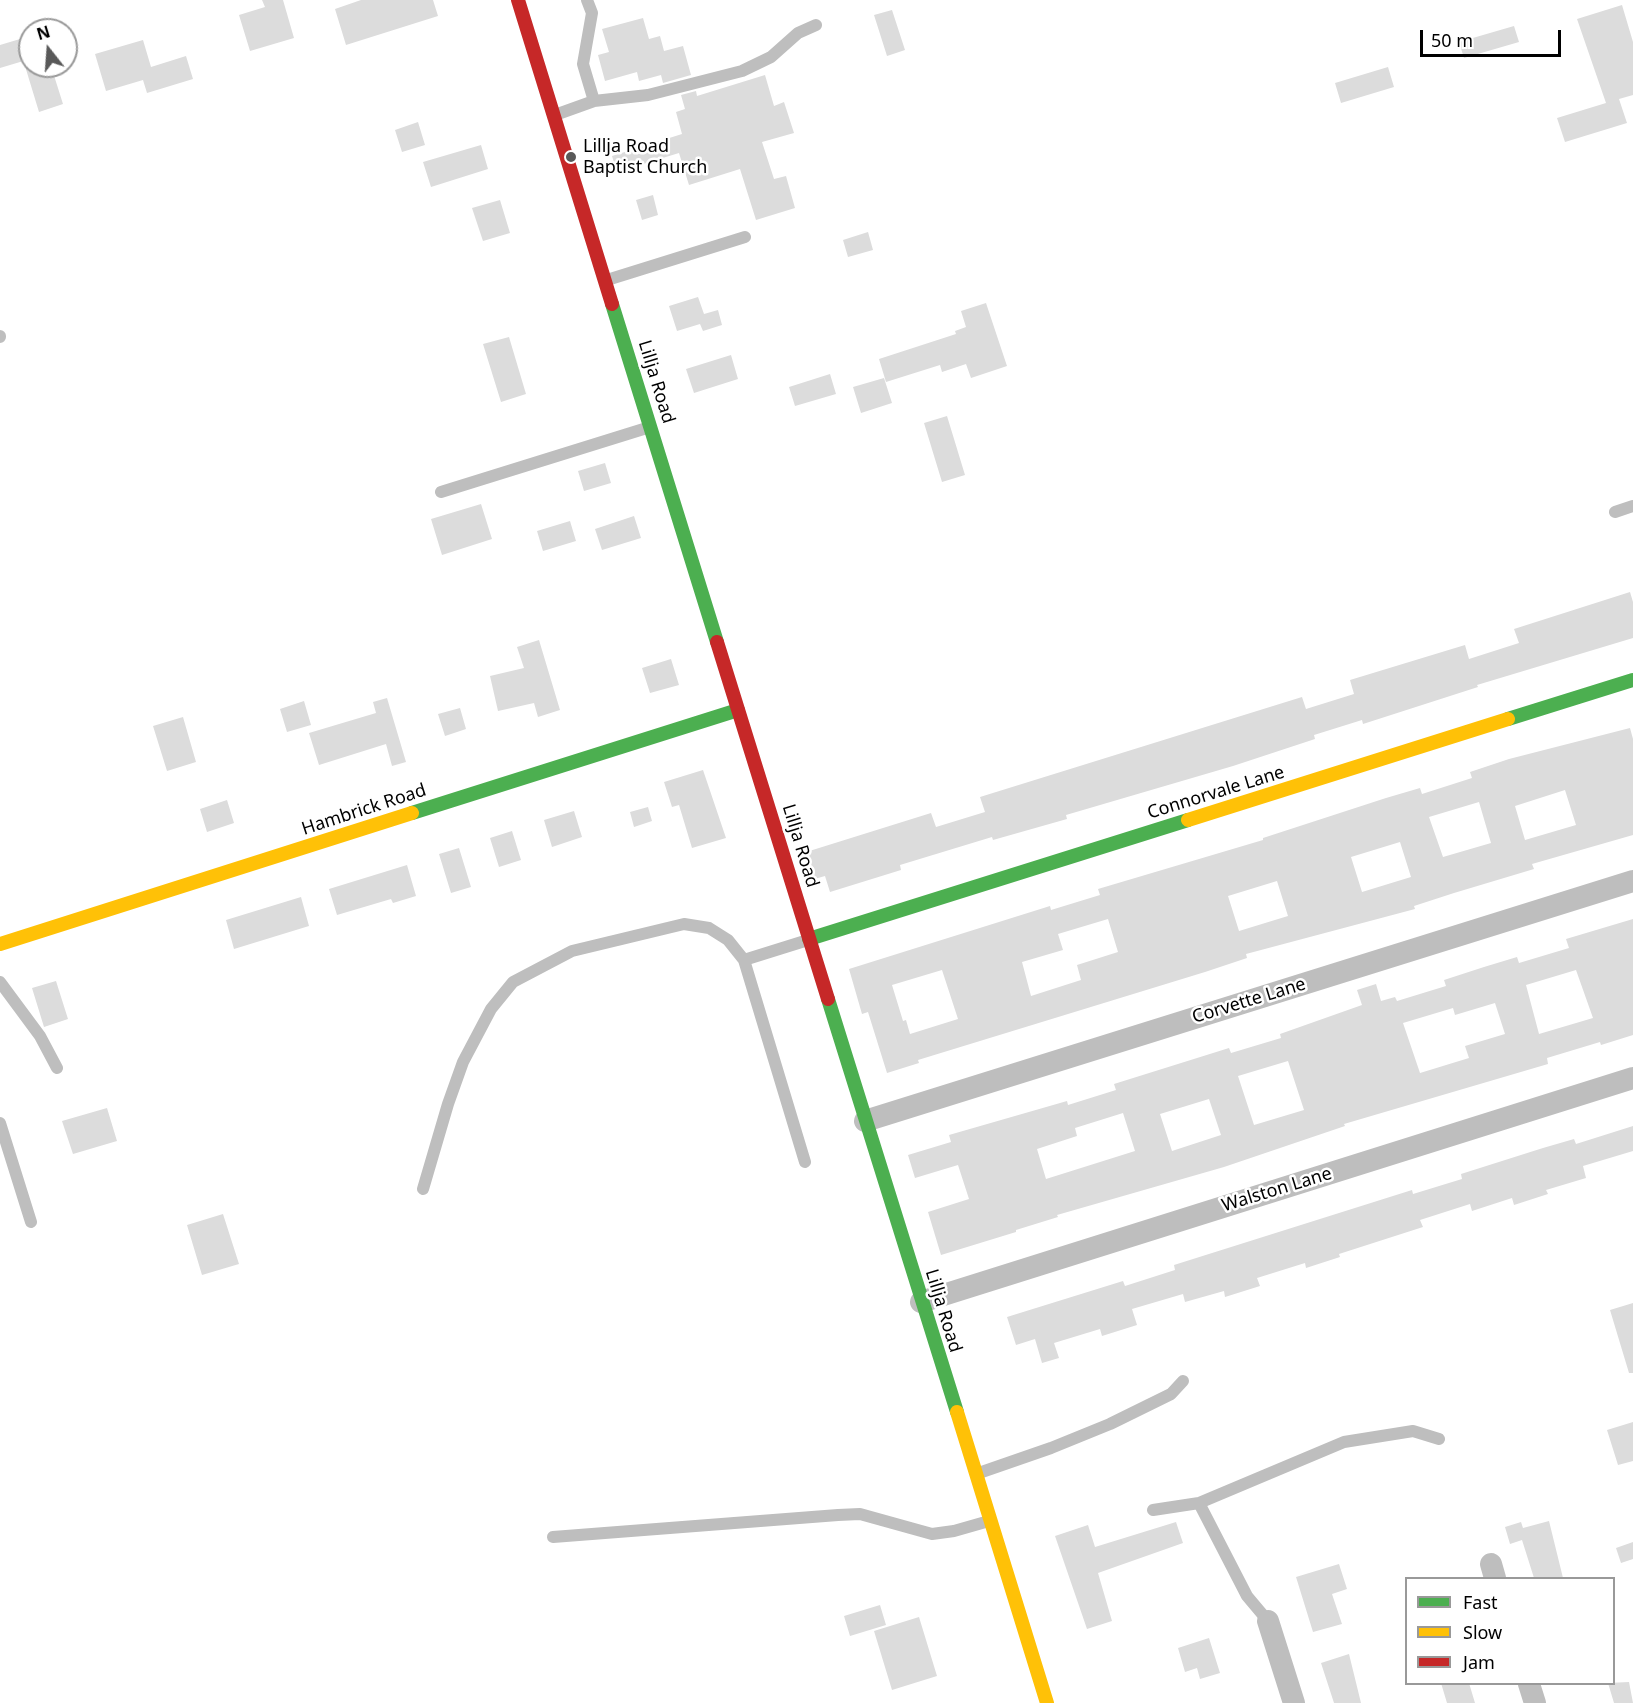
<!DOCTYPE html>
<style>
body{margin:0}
#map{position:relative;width:1633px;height:1703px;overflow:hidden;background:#fff;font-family:"Noto Sans",sans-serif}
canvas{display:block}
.legend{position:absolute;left:1405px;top:1577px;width:210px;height:108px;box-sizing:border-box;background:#fff;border:2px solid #999;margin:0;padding:8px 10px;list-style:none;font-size:18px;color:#000}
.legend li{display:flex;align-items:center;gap:12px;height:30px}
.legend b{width:30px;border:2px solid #999}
.north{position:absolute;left:18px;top:18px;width:60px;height:60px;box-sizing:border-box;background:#fff;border:2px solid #999;border-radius:50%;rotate:343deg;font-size:16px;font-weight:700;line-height:24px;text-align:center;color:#000}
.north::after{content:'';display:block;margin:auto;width:21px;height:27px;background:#595959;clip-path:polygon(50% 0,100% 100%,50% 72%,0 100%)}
.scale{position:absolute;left:1420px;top:30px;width:141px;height:27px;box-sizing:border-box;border:3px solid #000;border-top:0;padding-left:8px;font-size:18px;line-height:21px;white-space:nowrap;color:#000;-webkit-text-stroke:4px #fff;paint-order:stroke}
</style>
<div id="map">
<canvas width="1633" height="1703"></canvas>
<ul class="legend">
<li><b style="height:8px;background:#4caf50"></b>Fast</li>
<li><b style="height:8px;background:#ffc107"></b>Slow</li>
<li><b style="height:8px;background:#c62828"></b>Jam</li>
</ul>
<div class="north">N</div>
<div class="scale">50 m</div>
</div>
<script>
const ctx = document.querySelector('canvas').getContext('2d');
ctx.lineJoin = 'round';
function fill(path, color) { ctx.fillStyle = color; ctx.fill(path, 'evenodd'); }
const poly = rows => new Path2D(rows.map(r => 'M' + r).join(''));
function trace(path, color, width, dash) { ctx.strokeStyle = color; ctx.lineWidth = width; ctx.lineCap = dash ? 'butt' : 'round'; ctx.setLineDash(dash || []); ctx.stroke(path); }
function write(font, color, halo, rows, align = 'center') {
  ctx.font = font + ' "Noto Sans",sans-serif'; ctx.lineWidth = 5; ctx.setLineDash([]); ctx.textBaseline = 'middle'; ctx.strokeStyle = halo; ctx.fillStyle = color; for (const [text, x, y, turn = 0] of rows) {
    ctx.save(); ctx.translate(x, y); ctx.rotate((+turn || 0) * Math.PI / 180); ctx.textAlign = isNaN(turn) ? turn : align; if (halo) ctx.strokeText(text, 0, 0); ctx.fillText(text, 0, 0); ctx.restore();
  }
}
fill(poly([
 [262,0,283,0,294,38,250,51,239,15,265,7],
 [361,0,433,0,438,16,346,45,335,9],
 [1622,5,1633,42,1633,95,1619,99,1627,123,1565,142,1557,118,1606,103,1577,19],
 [892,10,905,50,887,56,874,15],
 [643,18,649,39,660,36,664,51,683,46,691,75,663,83,661,75,639,81,637,72,605,81,598,55,609,52,602,29],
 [1514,26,1519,42,1464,58,1459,42],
 [30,36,30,59,0,68,0,45],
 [143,40,151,67,186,56,193,79,147,93,143,80,106,91,95,54],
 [25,66,51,66,63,104,39,112],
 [1388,67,1394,87,1341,103,1335,83],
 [765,75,774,106,784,102,794,133,762,142,774,179,786,176,795,208,756,220,740,169,689,185,679,153,617,172,612,156,682,134,676,112,685,109,681,95,696,91,697,96],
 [418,122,425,145,402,152,395,130],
 [481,145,488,169,431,187,423,162],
 [653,195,658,215,642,220,636,200],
 [500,200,510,233,483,241,472,208],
 [868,232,873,250,848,257,843,240],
 [698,297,704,314,718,310,722,325,703,331,700,324,677,331,669,306],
 [986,303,1007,366,971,378,966,364,942,372,940,365,886,382,879,359,956,334,955,331,966,327,961,311],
 [509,337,526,394,501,402,483,344],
 [731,355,738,379,694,393,686,369],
 [830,374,836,394,795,406,789,387],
 [884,378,892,403,861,413,853,387],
 [947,416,965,475,942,482,924,423],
 [605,463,611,483,584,491,578,471],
 [481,504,492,539,442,555,431,519],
 [634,516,641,538,602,550,595,529],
 [570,521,576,541,543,551,537,531],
 [1630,592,1633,602,1633,638,1477,685,1478,687,1363,724,1362,720,1314,735,1315,739,1233,766,1066,815,1067,819,993,840,992,837,900,865,901,870,830,892,825,876,811,880,803,853,931,813,936,827,985,812,980,797,1302,697,1306,709,1354,694,1350,680,1465,645,1469,659,1519,643,1514,629],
 [539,640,560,710,538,717,534,703,498,711,490,676,524,668,517,647],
 [671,659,679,685,650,693,642,668],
 [387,698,406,762,392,766,386,744,319,765,309,733,376,713,373,702],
 [304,701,311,725,287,732,280,709],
 [460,708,466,729,445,736,438,714],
 [183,717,196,762,167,771,153,726],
 [1630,728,1633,739,1633,835,1532,864,1534,869,1454,893,1414,906,1415,909,1246,954,1247,958,1205,972,918,1060,919,1063,887,1073,868,1012,862,1014,849,969,1050,906,1051,910,1100,895,1098,889,1263,840,1263,838,1386,798,1420,788,1422,794,1472,778,1470,772,1509,759],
 [1565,790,1576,825,1525,840,1515,806],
 [1479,802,1491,843,1443,857,1429,817],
 [1400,842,1411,877,1362,892,1351,857],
 [1277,881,1288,916,1239,931,1228,896],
 [1108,919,1118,952,1077,965,1081,980,1031,996,1022,962,1063,950,1058,934],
 [942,970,958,1019,910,1034,906,1020,903,1021,892,985],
 [703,770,726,838,692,848,679,805,672,807,664,782],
 [227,800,234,823,207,832,200,809],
 [648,807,652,821,634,827,630,812],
 [574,811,582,837,552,847,544,820],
 [512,831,521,860,499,867,490,838],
 [459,848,471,887,451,893,439,854],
 [407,865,416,896,393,903,391,899,337,915,329,889],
 [301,897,309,926,234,949,226,920],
 [1633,919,1633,1035,1601,1045,1600,1042,1547,1058,1548,1064,1344,1124,1345,1126,1224,1167,1057,1215,1058,1217,1016,1230,1016,1232,941,1255,928,1212,969,1199,958,1165,915,1178,908,1155,951,1142,949,1135,1067,1101,1068,1105,1116,1090,1114,1084,1229,1048,1231,1053,1281,1038,1280,1034,1362,1005,1357,990,1376,984,1381,1001,1395,997,1397,1001,1446,986,1444,980,1484,967,1517,957,1519,963,1569,948,1566,939],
 [1576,970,1593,1018,1539,1034,1526,985],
 [1495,1003,1505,1034,1465,1046,1469,1058,1420,1073,1403,1023,1453,1008,1455,1015],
 [1288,1061,1304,1110,1254,1125,1238,1076],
 [1209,1099,1221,1135,1172,1151,1160,1114],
 [1123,1113,1135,1151,1046,1179,1037,1149,1077,1136,1075,1128],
 [56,981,68,1019,44,1027,32,988],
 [107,1108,117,1141,73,1154,62,1121],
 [1633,1126,1633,1151,1583,1166,1586,1178,1546,1190,1548,1194,1514,1205,1512,1198,1472,1211,1470,1204,1420,1220,1423,1227,1339,1254,1340,1257,1306,1268,1305,1263,1257,1278,1260,1286,1225,1297,1224,1291,1185,1302,1183,1294,1132,1309,1137,1325,1102,1336,1100,1329,1054,1343,1059,1358,1042,1363,1035,1339,1016,1345,1007,1317,1123,1281,1125,1286,1175,1270,1174,1265,1412,1190,1413,1194,1462,1179,1461,1174,1543,1148,1574,1139,1576,1144],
 [223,1214,239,1264,202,1275,187,1225],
 [1633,1303,1633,1373,1629,1373,1610,1310],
 [1633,1422,1633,1461,1618,1465,1607,1430],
 [1549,1521,1563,1578,1534,1578,1522,1540,1510,1544,1505,1527,1521,1522,1523,1528],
 [1176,1522,1183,1543,1098,1573,1112,1621,1087,1629,1055,1536,1088,1525,1095,1547],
 [1633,1542,1633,1559,1621,1563,1616,1548],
 [1339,1564,1347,1589,1332,1594,1342,1624,1313,1632,1296,1577],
 [880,1605,886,1625,850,1636,844,1616],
 [919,1617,937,1676,892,1690,874,1631],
 [1209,1638,1220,1673,1200,1679,1197,1668,1185,1672,1178,1648],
 [1349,1654,1361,1703,1334,1703,1321,1663],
 [1629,1682,1633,1703,1614,1703,1608,1683],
 [1441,1683,1469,1683,1475,1703,1447,1703]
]), '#dcdcdc');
trace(poly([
 [594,101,648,95,742,71,771,57,798,33,816,25],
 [555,115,594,101,583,64,592,13,587,0],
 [607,280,745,237],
 [0,336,0,337],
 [441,492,650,427],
 [1615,512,1633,506],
 [0,982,40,1036,57,1068],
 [0,1123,31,1222],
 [805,1162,744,960,808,940],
 [423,1189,448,1104,463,1062,491,1009,513,982,572,951,684,924,709,928,728,940,744,960],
 [976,1474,1051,1448,1110,1424,1171,1394,1183,1381],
 [1153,1510,1199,1503],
 [553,1537,838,1515,860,1514,932,1534,954,1531,989,1521],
 [1268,1621,1247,1596,1199,1503,1344,1442,1413,1431,1439,1439]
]), '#bebebe', 12);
trace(poly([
 [865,1121,1633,881],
 [921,1302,1633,1078],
 [1491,1564,1495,1578],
 [1268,1621,1294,1703],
 [1529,1684,1535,1703]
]), '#bebebe', 22);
trace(poly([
 [612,304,717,642],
 [1508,719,1633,680],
 [412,813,738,710],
 [809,939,1188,820],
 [828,999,957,1412]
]), '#4caf50', 14);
trace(poly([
 [1188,820,1508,719],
 [0,944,412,813],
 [957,1412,1047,1703]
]), '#ffc107', 14);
trace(poly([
 [518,0,612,304],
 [717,642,828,999]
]), '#c62828', 14);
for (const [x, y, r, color] of [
 [571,157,6,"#595959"]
]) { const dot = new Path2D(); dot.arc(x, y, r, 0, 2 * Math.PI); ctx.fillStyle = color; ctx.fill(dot); trace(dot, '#fff', 2); }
write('18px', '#000', '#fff', [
 ["Lillja Road",583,147],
 ["Baptist Church",583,168]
], 'left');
write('18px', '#000', '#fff', [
 ["Lillja Road",656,382,73],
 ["Connorvale Lane",1216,793,-17],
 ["Hambrick Road",364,810,-18],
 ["Lillja Road",800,846,73],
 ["Corvette Lane",1249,1001,-17],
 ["Walston Lane",1277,1190,-17],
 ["Lillja Road",943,1311,73]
]);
</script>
